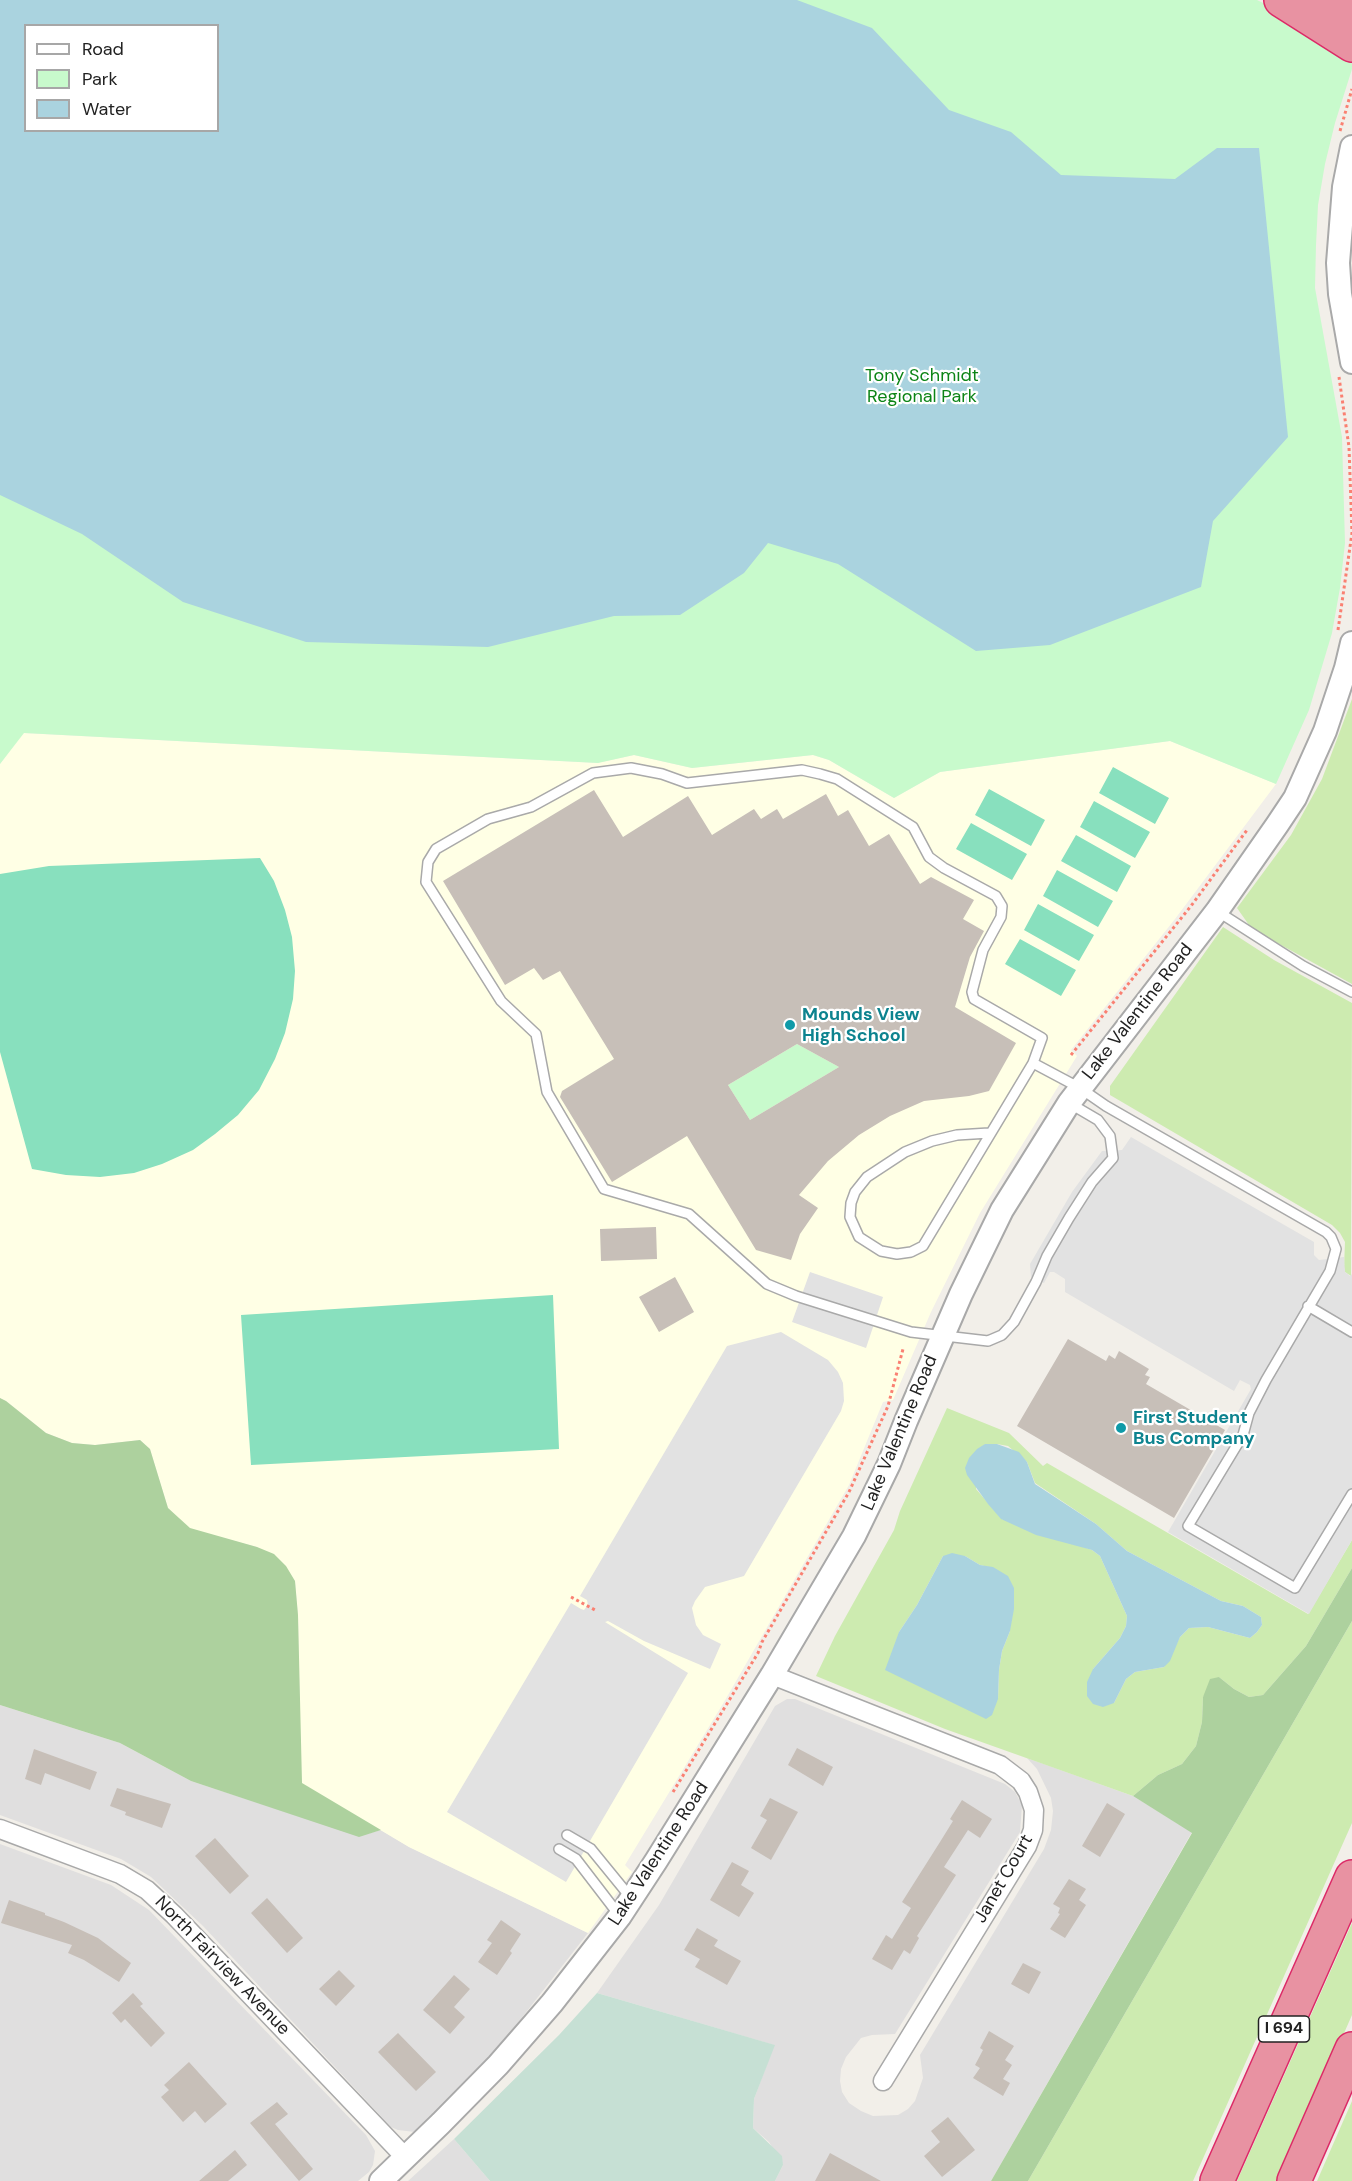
<!DOCTYPE html>
<style>
body{margin:0}
#map{position:relative;width:1352px;height:2181px;overflow:hidden;background:#f2efe9;font-family:"DM Sans",sans-serif}
canvas{display:block}
.legend{position:absolute;left:24px;top:24px;width:195px;height:108px;box-sizing:border-box;background:#fff;border:2px solid #a7a7a7;margin:0;padding:8px 10px;list-style:none;font-size:18px;color:#222}
.legend li{display:flex;align-items:center;gap:12px;height:30px}
.legend b{width:30px;border:2px solid #a7a7a7}
</style>
<div id="map">
<canvas width="1352" height="2181"></canvas>
<ul class="legend">
<li><b style="height:8px;background:#fff"></b>Road</li>
<li><b style="height:16px;background:#c8facc"></b>Park</li>
<li><b style="height:16px;background:#aad3df"></b>Water</li>
</ul>
</div>
<script>
const ctx = document.querySelector('canvas').getContext('2d');
ctx.lineJoin = 'round';
function fill(path, color) { ctx.fillStyle = color; ctx.fill(path, 'evenodd'); }
const poly = rows => new Path2D(rows.map(r => 'M' + r).join(''));
function trace(path, color, width, dash) { ctx.strokeStyle = color; ctx.lineWidth = width; ctx.lineCap = dash ? 'butt' : 'round'; ctx.setLineDash(dash || []); ctx.stroke(path); }
function write(font, color, halo, rows, align = 'center') {
  ctx.font = font + ' "DM Sans",sans-serif'; ctx.lineWidth = 4.5; ctx.setLineDash([]); ctx.textBaseline = 'middle'; ctx.strokeStyle = halo; ctx.fillStyle = color; for (const [text, x, y, turn = 0] of rows) {
    ctx.save(); ctx.translate(x, y); ctx.rotate((+turn || 0) * Math.PI / 180); ctx.textAlign = isNaN(turn) ? turn : align; if (halo) ctx.strokeText(text, 0, 0); ctx.fillText(text, 0, 0); ctx.restore();
  }
}
fill(poly([
 [787,1699,795,1699,1005,1784,1015,1792,1022,1805,1020,1832,895,2034,872,2035,861,2038,846,2057,841,2069,840,2081,842,2092,849,2103,861,2111,873,2116,898,2115,908,2109,915,2101,923,2078,920,2055,1044,1849,1051,1830,1053,1811,1051,1798,1037,1769,1027,1758,1133,1796,1192,1832,991,2181,775,2181,783,2165,769,2142,753,2128,754,2099,774,2045,597,1993,659,1905,775,1706],
 [0,1705,120,1743,191,1781,359,1836,381,1830,409,1847,588,1933,495,2052,415,2132,398,2130,391,2127,203,1926,151,1877,121,1859,0,1815],
 [0,1844,111,1885,149,1910,366,2135,375,2151,373,2165,369,2172,358,2181,0,2181],
 [454,2139,490,2181,408,2181]
]), '#e0dfdf');
fill(poly([
 [23,733,597,763,634,755,692,768,813,755,829,760,894,798,940,772,1170,741,1276,784,1175,919,1071,1050,1077,1056,980,1213,931,1312,893,1400,883,1402,849,1485,724,1702,625,1865,632,1872,588,1933,409,1847,301,1783,298,1615,295,1581,257,1547,190,1529,168,1508,150,1449,140,1440,95,1445,72,1443,46,1433,6,1401,0,1398,0,764]
]), '#ffffe5');
fill(poly([
 [1352,699,1352,984,1259,933,1249,925,1237,908,1291,835,1322,779],
 [1223,927,1274,960,1352,1003,1351,1276,1345,1272,1344,1267,1345,1242,1340,1233,1332,1225,1110,1095,1110,1086],
 [947,1408,1009,1433,1043,1466,1047,1463,1308,1614,1352,1540,1352,1568,1306,1646,1263,1695,1249,1697,1234,1689,1219,1677,1203,1697,1202,1722,1196,1746,1182,1764,1158,1775,1133,1796,945,1729,816,1676,835,1636,894,1530,900,1511],
 [985,1444,997,1444,1008,1446,1027,1462,1035,1483,1096,1524,1127,1551,1221,1601,1243,1606,1261,1617,1262,1625,1257,1632,1250,1638,1208,1627,1189,1628,1180,1637,1164,1667,1135,1672,1126,1679,1114,1703,1093,1669,1120,1638,1126,1626,1127,1616,1100,1556,1092,1550,1002,1519,976,1489],
 [943,1556,965,1556,980,1565,993,1568,1010,1631,1002,1651,999,1670,998,1699,899,1632,917,1605],
 [1352,1621,1352,1823,1193,2181,1028,2181],
 [1352,1923,1352,2015,1301,2131,1279,2181,1237,2181],
 [1352,2101,1352,2181,1317,2181]
]), '#cdebb0');
fill(poly([
 [0,1398,6,1401,46,1433,72,1443,95,1445,140,1440,150,1449,168,1508,190,1528,257,1547,274,1554,286,1566,295,1581,298,1615,302,1783,381,1830,359,1837,191,1781,120,1743,0,1705],
 [1352,1568,1352,1621,1028,2181,991,2181,1192,1833,1133,1796,1158,1775,1182,1764,1196,1746,1202,1722,1203,1697,1210,1679,1219,1677,1234,1689,1249,1697,1263,1695,1306,1646]
]), '#add19e');
fill(poly([
 [597,1993,775,2045,754,2099,753,2128,782,2156,783,2165,775,2181,490,2181,454,2139,559,2035]
]), '#c6e0d4');
fill(poly([
 [0,0,1257,0,1306,24,1352,51,1352,69,1335,123,1325,164,1318,205,1316,245,1315,288,1342,437,1345,543,1340,588,1332,633,1309,710,1276,784,1170,741,940,772,894,798,829,760,813,755,692,768,634,755,598,763,24,733,0,764],
 [26,26,218,26,218,130,26,130],
 [797,1044,839,1067,750,1120,728,1085]
]), '#c8facc');
fill(poly([
 [1113,767,1169,798,1155,824,1099,793],
 [989,789,1045,820,1031,846,975,815],
 [1094,801,1150,832,1135,858,1080,827],
 [971,823,1027,854,1012,880,956,849],
 [1076,835,1131,866,1117,892,1061,861],
 [260,858,274,881,285,910,292,937,295,971,293,999,285,1033,275,1059,259,1090,238,1115,215,1134,193,1150,162,1164,134,1173,100,1177,66,1175,32,1169,0,1052,0,874,49,866],
 [1057,870,1113,901,1098,927,1043,896],
 [1038,904,1094,935,1079,961,1024,930],
 [1020,939,1076,970,1061,996,1005,964],
 [553,1295,559,1449,251,1465,241,1315]
]), '#88e0be');
fill(poly([
 [1131,1137,1314,1242,1314,1255,1319,1260,1344,1257,1345,1272,1350,1276,1352,1274,1352,1540,1309,1614,1168,1532,1251,1389,1250,1385,1240,1380,1234,1391,1065,1292,1065,1279,1054,1272,1050,1272,1044,1283,1031,1277,1030,1264,1072,1192,1102,1151,1122,1150],
 [810,1272,883,1297,866,1348,792,1322],
 [781,1332,828,1360,838,1372,843,1383,844,1401,841,1411,744,1576,705,1587,695,1601,692,1608,696,1625,703,1635,721,1644,710,1669,644,1641,608,1621,605,1622,688,1673,566,1882,447,1812,571,1603,581,1609,584,1610,588,1605,587,1600,580,1596,727,1346]
]), '#e2e2e2');
fill(poly([
 [0,0,797,0,872,28,949,110,1011,132,1061,175,1175,179,1217,148,1259,148,1288,437,1213,521,1201,587,1050,645,976,651,838,564,768,543,744,573,680,615,614,616,488,647,306,642,183,602,82,534,0,495],
 [26,26,218,26,218,130,26,130],
 [985,1444,997,1444,1019,1452,1027,1462,1035,1484,1096,1524,1127,1551,1221,1601,1243,1606,1261,1617,1262,1625,1257,1632,1250,1638,1208,1627,1189,1628,1180,1637,1170,1661,1164,1667,1135,1672,1126,1679,1114,1703,1103,1707,1093,1704,1087,1696,1087,1682,1093,1669,1120,1638,1126,1626,1127,1616,1100,1556,1092,1550,1036,1535,1001,1519,988,1504,967,1475,965,1468,969,1458,977,1449],
 [952,1553,965,1556,980,1565,993,1567,1008,1576,1014,1588,1014,1609,1010,1631,1002,1651,999,1670,998,1699,992,1715,986,1719,885,1670,899,1632,917,1605,943,1556]
]), '#aad3df');
fill(poly([
 [594,790,623,837,688,796,712,835,754,809,761,819,777,809,783,819,826,794,838,816,848,810,869,846,889,834,920,884,931,877,974,900,963,919,984,931,970,957,955,1007,1016,1043,989,1091,969,1096,924,1101,890,1116,859,1135,828,1161,799,1195,818,1208,800,1234,791,1260,756,1250,687,1136,612,1182,560,1097,562,1091,614,1059,560,971,543,980,534,968,505,985,443,881],
 [797,1044,839,1067,750,1120,728,1085],
 [656,1227,657,1259,601,1261,600,1229],
 [675,1277,694,1312,659,1332,639,1297],
 [1068,1339,1106,1361,1109,1355,1115,1359,1119,1351,1149,1369,1145,1375,1150,1377,1146,1384,1225,1430,1174,1518,1017,1426],
 [797,1748,833,1767,823,1786,788,1765],
 [34,1749,97,1772,90,1790,45,1773,41,1785,25,1779],
 [117,1788,171,1804,162,1828,125,1815,126,1812,110,1806],
 [770,1798,798,1812,771,1860,751,1848,767,1820,760,1816],
 [962,1800,992,1819,980,1838,968,1830,944,1867,956,1875,917,1936,919,1938,910,1954,904,1950,892,1970,872,1959,886,1935,892,1939,911,1908,902,1902,940,1842,953,1821,950,1819],
 [1107,1803,1125,1814,1100,1857,1082,1846],
 [215,1838,249,1876,230,1894,195,1856],
 [732,1862,749,1871,741,1885,754,1893,739,1917,710,1900],
 [1069,1879,1086,1889,1079,1900,1086,1905,1065,1938,1050,1929,1060,1914,1058,1913,1060,1908,1053,1904],
 [267,1898,303,1938,287,1953,251,1913],
 [9,1900,45,1913,45,1915,64,1922,98,1938,131,1963,119,1982,84,1960,68,1953,72,1945,1,1923],
 [501,1920,521,1934,510,1951,512,1953,497,1975,478,1962,492,1943,487,1940],
 [697,1928,718,1940,714,1946,741,1961,727,1985,695,1967,700,1959,684,1950],
 [1023,1963,1041,1972,1029,1994,1011,1984],
 [339,1970,355,1986,336,2006,319,1989],
 [454,1975,470,1989,454,2007,465,2017,450,2034,423,2010],
 [133,1993,143,2004,140,2006,165,2033,151,2047,125,2019,121,2023,112,2013],
 [989,2031,1014,2046,1005,2060,1012,2065,1003,2079,1010,2083,1003,2096,973,2078,980,2068,975,2065,983,2050,980,2048],
 [398,2033,436,2072,416,2091,378,2052],
 [189,2062,227,2104,205,2123,195,2111,183,2122,161,2097,169,2090,164,2085],
 [277,2102,288,2114,275,2124,313,2169,299,2181,250,2123],
 [948,2117,975,2150,942,2177,924,2156,940,2142,931,2131],
 [235,2150,247,2165,228,2181,199,2181],
 [830,2153,881,2181,815,2181]
]), '#c7bfb8');
const service = poly([
 [1217,911,1303,966,1352,992],
 [1033,1063,1042,1038,974,999,972,992,983,950,1001,917,1002,906,996,896,944,868,929,857,913,827,837,779,820,774,802,770,687,783,662,774,631,768,593,773,531,807,488,819,436,849,428,862,426,882,501,1001,536,1034,547,1092,604,1189,689,1214,767,1284,796,1296,911,1332,988,1341,1002,1335,1014,1322,1036,1282,1047,1256,1069,1218,1092,1182,1113,1158,1110,1136,1098,1120,1069,1103],
 [989,1133,957,1135,932,1141,905,1152,867,1177,855,1192,851,1203,850,1217,859,1237,881,1251,897,1254,911,1252,923,1246,1033,1063,1080,1088,1106,1106,1326,1232,1331,1237,1336,1249,1330,1271,1266,1380,1249,1413,1243,1435,1188,1526,1295,1588,1352,1494],
 [1308,1306,1352,1332],
 [567,1835,591,1849,631,1898],
 [559,1849,576,1859,619,1915]
]);
const minor = poly([
 [772,1675,1000,1765,1021,1781,1028,1792,1034,1810,1033,1830,1027,1846,883,2081],
 [0,1829,120,1874,147,1890,174,1915,406,2158]
]);
const tertiary = poly([
 [1352,147,1344,187,1338,263,1340,294,1352,362],
 [381,2181,441,2123,498,2065,552,2003,620,1916,656,1861,772,1675,854,1536,889,1464,906,1421,961,1294,1002,1210,1069,1103,1217,911,1277,825,1295,798,1325,731,1346,668,1352,643]
]);
const motorway = poly([
 [1281,0,1352,45],
 [1323,0,1352,13],
 [1217,2181,1352,1877],
 [1294,2181,1352,2049]
]);
trace(service, '#a9a9a9', 12);
trace(minor, '#a9a9a9', 21);
trace(tertiary, '#a9a9a9', 26);
trace(motorway, '#dc2a67', 36);
trace(poly([
 [1340,131,1352,89],
 [1338,630,1352,533,1349,447,1339,377],
 [1071,1055,1191,906,1247,830],
 [571,1597,595,1610],
 [673,1792,758,1653,762,1642,849,1492,888,1406,903,1349]
]), '#fa8072', 3, [3, 3]);
trace(service, '#fff', 9);
trace(minor, '#fff', 18);
trace(tertiary, '#fff', 22);
trace(motorway, '#e892a2', 33);
for (const [x, y, r, color] of [
 [790,1025,6,"#0f9aa8"],
 [1121,1428,6,"#0f9aa8"]
]) { const dot = new Path2D(); dot.arc(x, y, r, 0, 2 * Math.PI); ctx.fillStyle = color; ctx.fill(dot); trace(dot, '#fff', 2); }
for (const [x, y, w] of [
 [1284,2029,51]
]) { const box = new Path2D(); box.roundRect(x - w / 2, y - 13, w, 26, 4.5); ctx.fillStyle = '#fff'; ctx.fill(box); trace(box, '#222', 1.5); }
write('bold 16px', '#222', null, [
 ["I 694",1284,2029]
]);
write('18px', '#0c8416', '#fff', [
 ["Tony Schmidt",922,376],
 ["Regional Park",922,397]
]);
write('18px', '#222', '#fff', [
 ["Lake Valentine Road",1138,1012,-52],
 ["Lake Valentine Road",900,1433,-67],
 ["Lake Valentine Road",659,1854,-57],
 ["Janet Court",1004,1879,-60],
 ["North Fairview Avenue",222,1966,46]
]);
write('bold 18px', '#0d838f', '#fff', [
 ["Mounds View",802,1015],
 ["High School",802,1036],
 ["First Student",1133,1418],
 ["Bus Company",1133,1439]
], 'left');
</script>
